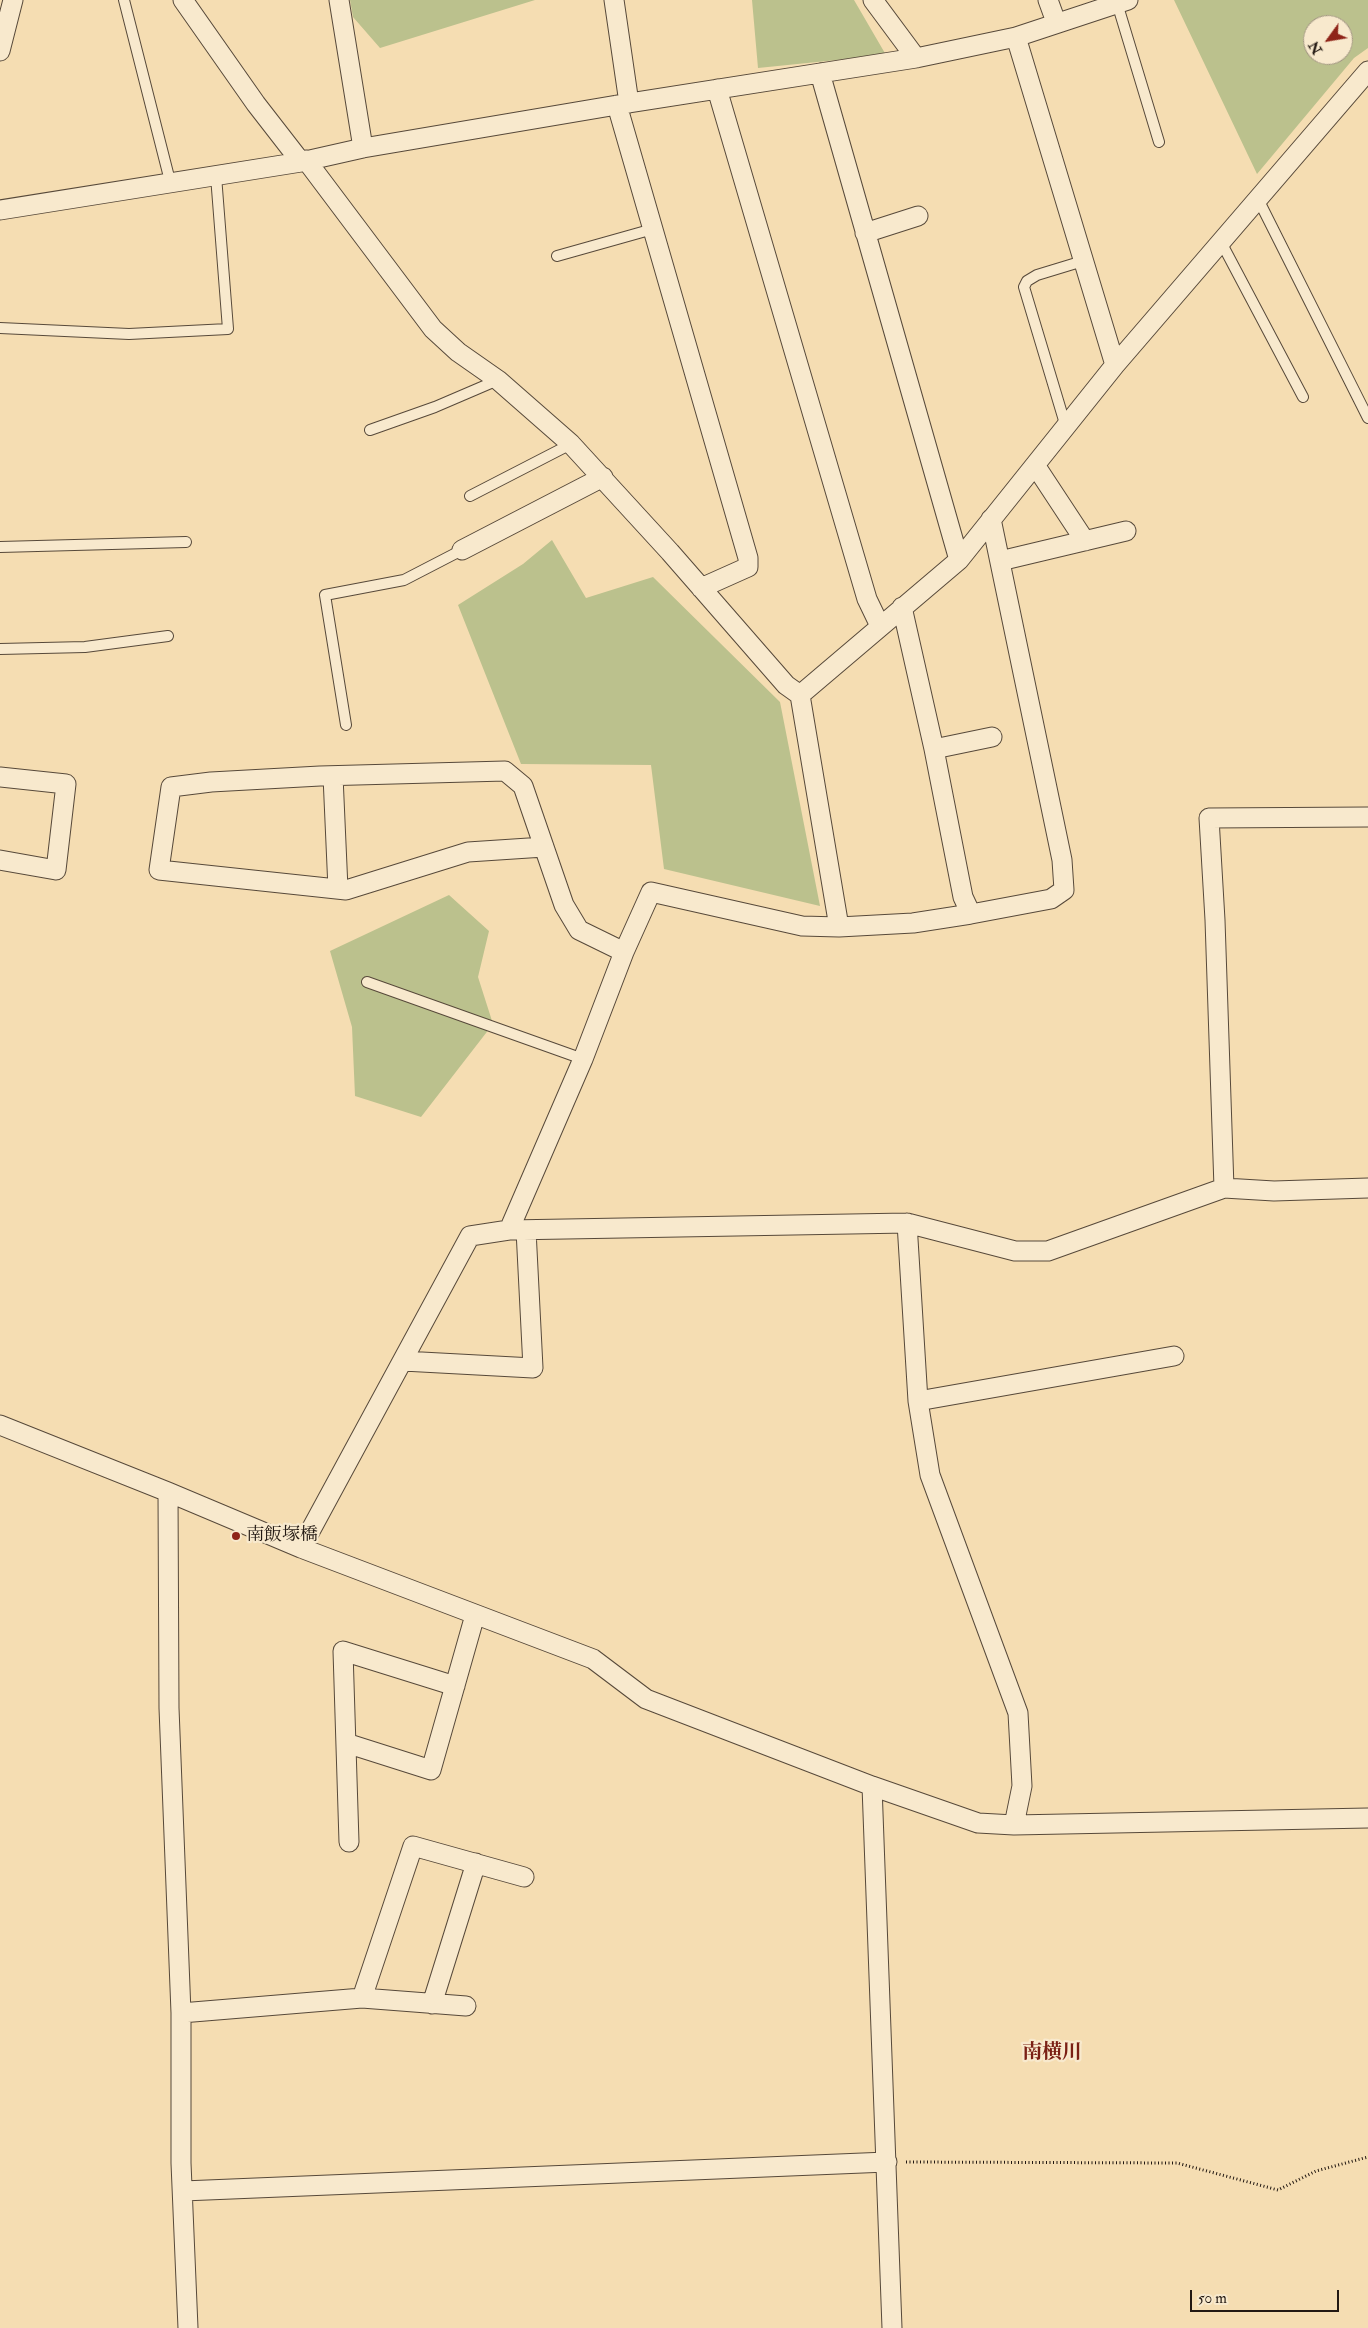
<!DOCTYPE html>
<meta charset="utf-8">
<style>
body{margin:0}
#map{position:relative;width:1368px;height:2328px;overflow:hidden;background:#f5ddb2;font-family:"IM FELL Double Pica",serif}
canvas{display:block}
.north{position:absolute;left:1303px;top:15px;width:50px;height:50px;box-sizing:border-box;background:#f8e9cd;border:1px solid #a29582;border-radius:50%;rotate:238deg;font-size:14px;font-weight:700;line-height:20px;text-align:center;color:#221812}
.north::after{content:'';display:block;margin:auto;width:18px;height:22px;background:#8f2418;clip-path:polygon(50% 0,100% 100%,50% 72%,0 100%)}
.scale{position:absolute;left:1190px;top:2290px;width:149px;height:22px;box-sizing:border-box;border:2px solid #221812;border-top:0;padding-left:6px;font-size:15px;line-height:18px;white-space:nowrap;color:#221812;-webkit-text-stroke:4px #f8e9cd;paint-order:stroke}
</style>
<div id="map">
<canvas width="1368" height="2328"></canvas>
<div class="north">N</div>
<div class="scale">50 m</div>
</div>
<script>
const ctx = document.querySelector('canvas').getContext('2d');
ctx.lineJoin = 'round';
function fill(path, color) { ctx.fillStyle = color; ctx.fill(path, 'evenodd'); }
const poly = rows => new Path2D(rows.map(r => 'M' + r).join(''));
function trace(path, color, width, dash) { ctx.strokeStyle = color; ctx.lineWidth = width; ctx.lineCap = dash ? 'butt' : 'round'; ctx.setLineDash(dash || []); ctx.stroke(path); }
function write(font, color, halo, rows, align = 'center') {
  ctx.font = font + ' "IM FELL Double Pica","Noto Serif JP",serif'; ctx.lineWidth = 4.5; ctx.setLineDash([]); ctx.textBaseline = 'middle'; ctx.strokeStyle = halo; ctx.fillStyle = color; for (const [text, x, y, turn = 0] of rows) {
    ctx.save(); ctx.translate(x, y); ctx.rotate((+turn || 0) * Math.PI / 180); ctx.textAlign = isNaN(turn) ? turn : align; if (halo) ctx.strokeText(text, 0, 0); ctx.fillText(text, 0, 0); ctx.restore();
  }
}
fill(poly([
 [350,0,535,0,380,48,353,17],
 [752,0,854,0,886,55,758,68],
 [1174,0,1368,0,1368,48,1354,58,1257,174],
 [1313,25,1343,25,1343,55,1313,55],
 [552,540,586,598,653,577,780,702,820,906,664,869,651,765,521,764,458,605,523,564],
 [449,895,489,931,478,977,493,1024,421,1117,355,1096,352,1027,330,951]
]), '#bbc18d');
const lane = poly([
 [124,0,170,181],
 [1117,3,1159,142],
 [1258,199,1368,418],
 [1221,242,1303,397],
 [557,256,653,229],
 [0,328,129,334,228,329,216,176],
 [1066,427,1024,287,1027,281,1037,275,1083,261],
 [370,430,435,407,498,380],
 [470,496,571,444],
 [0,547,186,542],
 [0,649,85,647,168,636],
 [346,725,325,595,404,580,462,550],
 [367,982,583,1059]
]);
const street = poly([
 [183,0,256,104,301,162],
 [339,0,363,148],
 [614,0,629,103],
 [873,0,916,58],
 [1048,0,1056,22],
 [1016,37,1115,365],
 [0,51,13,0],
 [820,73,959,560],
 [717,89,867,599,880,626],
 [617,105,748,558,748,567,701,588],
 [306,160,433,329,458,352,498,380,571,444,670,552,786,685,800,695,839,927,802,926,651,892,624,952,583,1059,509,1230],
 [0,210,301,162,363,148,629,103,916,58,1016,37,1128,0],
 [865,233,918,216],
 [1035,465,1085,541],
 [462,550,603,477],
 [1000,561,1126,531],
 [902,607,934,749,963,897,971,914],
 [800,695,959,560,1115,365,1368,71],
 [934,749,992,737],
 [333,776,338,889],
 [0,777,66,784,56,870,0,860],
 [544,847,468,852,346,890,159,870,171,787,211,782,320,776,505,771,523,786,564,905,579,930,624,952],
 [839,927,913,923,971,914,1051,899,1064,890,1062,860,991,519],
 [1224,1188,1215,920,1209,818,1368,817],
 [907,1223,918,1401,930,1475,1018,1713,1022,1786,1014,1825],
 [403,1361,533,1368,526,1230],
 [918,1401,1174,1356],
 [0,1425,168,1492,301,1548,593,1659,646,1699,872,1786,978,1823,1014,1825,1368,1818],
 [168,1492,169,1708,181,2013,181,2163,188,2328],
 [301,1548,470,1236,509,1230,907,1223,1015,1251,1048,1251,1224,1188,1274,1191,1368,1188],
 [346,1743,431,1770,475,1615],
 [872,1786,892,2328],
 [349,1842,343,1651,455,1686],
 [362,1998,413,1846,524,1877],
 [432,2004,476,1863],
 [181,2013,362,1998,466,2006],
 [183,2191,887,2162]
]);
trace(lane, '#57493a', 12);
trace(street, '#57493a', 21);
trace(poly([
 [906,2162,1177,2163,1278,2190,1316,2171,1368,2157]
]), '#221812', 3, [1, 2.5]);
trace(lane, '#f8e9cd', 10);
trace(street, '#f8e9cd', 19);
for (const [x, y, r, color] of [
 [236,1536,5,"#8f2418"]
]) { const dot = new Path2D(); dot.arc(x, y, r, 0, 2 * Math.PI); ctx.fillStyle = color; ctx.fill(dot); trace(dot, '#f8e9cd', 2); }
write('18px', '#221812', '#f8e9cd', [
 ["南飯塚橋",246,1536]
], 'left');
write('bold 20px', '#7a1f14', '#f8e9cd', [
 ["南横川",1052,2054]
]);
</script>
